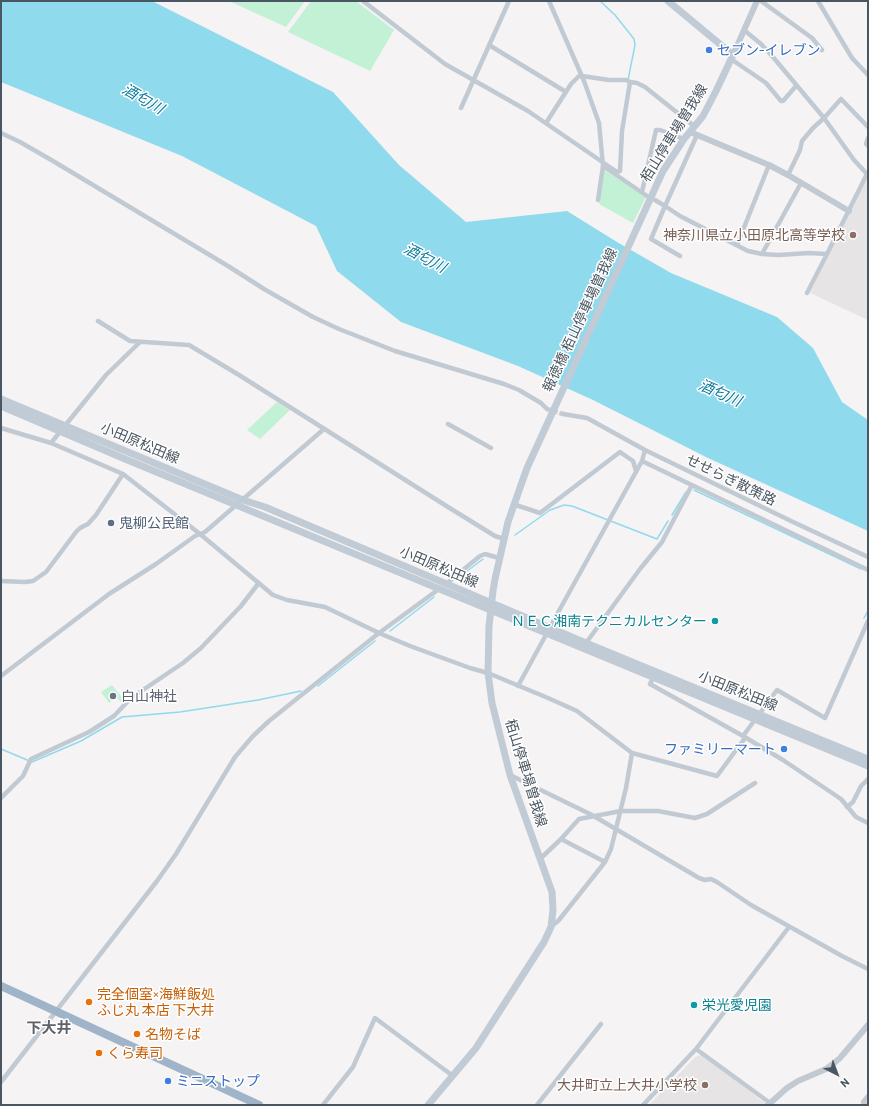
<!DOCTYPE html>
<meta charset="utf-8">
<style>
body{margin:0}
#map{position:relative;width:869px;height:1106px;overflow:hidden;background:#f5f3f3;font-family:Barlow,sans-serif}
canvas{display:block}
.frame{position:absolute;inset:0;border:2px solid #4a5661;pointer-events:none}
.north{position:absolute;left:817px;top:1054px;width:40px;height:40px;-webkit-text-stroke:3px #fff;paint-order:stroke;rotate:138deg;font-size:11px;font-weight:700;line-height:16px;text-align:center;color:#4a5661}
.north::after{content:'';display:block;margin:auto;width:14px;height:18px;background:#4a5661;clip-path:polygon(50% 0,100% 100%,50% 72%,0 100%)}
</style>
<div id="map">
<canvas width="869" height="1106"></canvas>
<div class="frame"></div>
<div class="north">N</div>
</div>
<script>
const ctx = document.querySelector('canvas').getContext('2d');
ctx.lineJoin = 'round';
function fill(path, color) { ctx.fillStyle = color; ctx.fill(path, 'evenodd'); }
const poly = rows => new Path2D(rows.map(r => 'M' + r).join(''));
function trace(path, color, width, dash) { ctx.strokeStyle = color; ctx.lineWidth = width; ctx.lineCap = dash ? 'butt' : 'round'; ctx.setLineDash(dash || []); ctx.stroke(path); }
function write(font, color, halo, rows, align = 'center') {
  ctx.font = font + ' Barlow,"Noto Sans JP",sans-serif'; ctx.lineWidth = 3; ctx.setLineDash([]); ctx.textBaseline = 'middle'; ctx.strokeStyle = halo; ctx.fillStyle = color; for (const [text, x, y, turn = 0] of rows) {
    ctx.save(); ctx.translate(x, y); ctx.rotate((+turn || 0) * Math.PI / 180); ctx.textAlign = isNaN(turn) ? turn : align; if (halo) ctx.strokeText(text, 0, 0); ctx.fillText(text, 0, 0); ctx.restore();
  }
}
fill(poly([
 [868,176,868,320,810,293],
 [701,1055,720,1068,766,1104,765,1105,649,1105,695,1057]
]), '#e6e4e5');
fill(poly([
 [229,1,305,1,286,27],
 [311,1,356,1,394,30,370,71,288,32],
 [604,170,646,197,633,223,599,204],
 [277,402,290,410,260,439,247,430],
 [112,685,124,700,121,702,116,697,109,703,101,692]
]), '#c3f1d5');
fill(poly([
 [1,1,152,1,333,92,399,165,466,222,567,211,617,242,671,273,777,317,813,348,842,402,868,420,868,531,708,458,593,400,518,366,401,322,337,271,316,226,182,156,1,82]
]), '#90daee');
trace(poly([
 [600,1,615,15,634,39,635,45,628,80],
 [694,490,861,569],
 [672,515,686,492],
 [515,535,550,510,564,505,572,506,657,539,668,521],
 [458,578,483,559],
 [864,618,868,611],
 [390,631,434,597],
 [318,686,375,641],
 [1,749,32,762,81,741,122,717,180,712,258,700,301,691]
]), '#90daee', 1.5);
trace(poly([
 [547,409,563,414]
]), '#caccce', 4.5, [4.5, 2]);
trace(poly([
 [363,1,445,64,528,111,617,172,620,171,622,131,630,82],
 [549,1,584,81,599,123,603,166,598,200],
 [761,1,812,38,822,50],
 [818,1,852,58,868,75],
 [489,45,566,92],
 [731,59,766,83,781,101,783,101,796,86],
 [582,76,609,80,626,80,630,82,637,83,645,87,694,126],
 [461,108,509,1],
 [546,123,571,84,581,74],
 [1,133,20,142,53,161,228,266,264,289,313,317,339,329,395,351,504,384,519,390,541,403,547,409],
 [697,135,665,206,680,216,748,251,762,254,779,255,809,253,827,254,867,174,854,160,824,118,773,57,761,44,744,30],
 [868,138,866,144,868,146],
 [603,166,647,196],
 [788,175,800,150,802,141,813,128,824,118,841,99,868,127],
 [642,192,656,130,660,130,684,139],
 [655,200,665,206,651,239,680,256],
 [737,245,769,165],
 [762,254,801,183],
 [807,293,827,254],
 [98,321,130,341,189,345,239,375,448,507,495,536,504,539],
 [563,414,587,418,645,450,791,521,868,557],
 [448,424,491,448],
 [1,428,51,443,123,474,200,534,273,595,287,600,325,607,379,633,410,646,470,668,488,673,548,698,577,711,632,753,717,776,745,738],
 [51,443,106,375,140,342],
 [642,461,868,570],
 [513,504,540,513,620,452,633,461,636,471],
 [1,581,25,582,33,581,46,572,76,532,80,528,88,524,96,515,123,474],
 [446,584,480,556,485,554,499,558],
 [868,621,825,718,777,690,743,736,783,760,841,799,856,817,868,823],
 [550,627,642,461,645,450],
 [586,643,640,569,662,542,692,485],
 [1,676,109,594,156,564,195,536,205,532,324,429],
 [653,678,650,684,743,736],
 [518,686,547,633],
 [510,775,592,815,699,878,705,880,711,879,717,882,751,905,842,956,868,969],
 [1,798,23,776,31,759,89,732,114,716,131,698,183,663,201,648,241,606,258,584],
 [847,807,853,802,861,786,868,779],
 [561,839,605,862],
 [540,859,561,839,579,819,621,811,658,811,695,818,707,814,755,783],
 [552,926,559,920,605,862,611,849,626,788,632,753],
 [696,1049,770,1103],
 [1,1082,157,881,176,854,235,757,253,736,269,721,379,633,439,589],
 [323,1105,353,1067,375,1018,453,1076],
 [537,1105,601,1024],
 [643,1105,696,1049,789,927],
 [866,1105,863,1102,868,1096]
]), '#c1cad2', 4.5);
trace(poly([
 [733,55,757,1],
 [690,132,769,165,788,175,849,211],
 [768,1105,787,1088,798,1081,826,1069,833,1064,840,1058,868,1025]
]), '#c1cad2', 6);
trace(poly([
 [1,399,243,500,265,507,586,643,868,759],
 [1,406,125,459,868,766],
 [428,1105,476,1048,544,942,551,927,553,910,552,892,510,775,492,703,488,673,489,626,493,591,495,579,508,522,527,468,663,171,684,139,703,116,716,91,733,55,668,1]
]), '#c1cbd6', 7);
trace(poly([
 [1,986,259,1105]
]), '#9fb4c9', 8);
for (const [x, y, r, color] of [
 [709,50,4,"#3f7fe0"],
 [853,235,4,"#8d6e63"],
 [111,523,4,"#5c6f8a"],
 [715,621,4,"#0f9aa8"],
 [113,696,4,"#6b7280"],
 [784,749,4,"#3f7fe0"],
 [89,1002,4,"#e8710a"],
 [694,1005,4,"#0f9aa8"],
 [137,1034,4,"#e8710a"],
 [99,1053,4,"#e8710a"],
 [168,1081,4,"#3f7fe0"],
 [705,1085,4,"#8d6e63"]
]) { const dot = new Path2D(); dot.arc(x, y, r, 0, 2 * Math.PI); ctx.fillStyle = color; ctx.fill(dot); trace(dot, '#fff', 1.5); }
write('14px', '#366cbe', '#fff', [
 ["セブン-イレブン",717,50],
 ["ファミリーマート",776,749,"right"],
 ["ミニストップ",176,1081]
], 'left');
write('14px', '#4a5661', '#fff', [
 ["栢山停車場曽我線",674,133,-58],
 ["報徳橋 栢山停車場曽我線",580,320,-65],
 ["小田原松田線",140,443,23],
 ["せせらぎ散策路",731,480,26],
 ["小田原松田線",439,567,23],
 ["小田原松田線",738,691,22],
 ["栢山停車場曽我線",526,773,73]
]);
write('14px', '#785e54', '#fff', [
 ["神奈川県立小田原北高等学校",845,235],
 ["大井町立上大井小学校",697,1085]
], 'right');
write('14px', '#4e5e75', '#fff', [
 ["鬼柳公民館",119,523]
], 'left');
write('14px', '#0d838f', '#fff', [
 ["ＮＥＣ湘南テクニカルセンター",707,621],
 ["栄光愛児園",702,1005,"left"]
], 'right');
write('14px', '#5b616d', '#fff', [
 ["白山神社",121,696]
], 'left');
write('14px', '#c56008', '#fff', [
 ["完全個室×海鮮飯処",97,994],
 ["ふじ丸 本店 下大井",97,1010],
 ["名物そば",145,1034],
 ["くら寿司",107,1053]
], 'left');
write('italic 15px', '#0c7c9b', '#fff', [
 ["酒匂川",143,99,30],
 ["酒匂川",425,258,28],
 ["酒匂川",720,393,24]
]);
write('bold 15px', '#5f6368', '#fff', [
 ["下大井",49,1028]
]);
</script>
